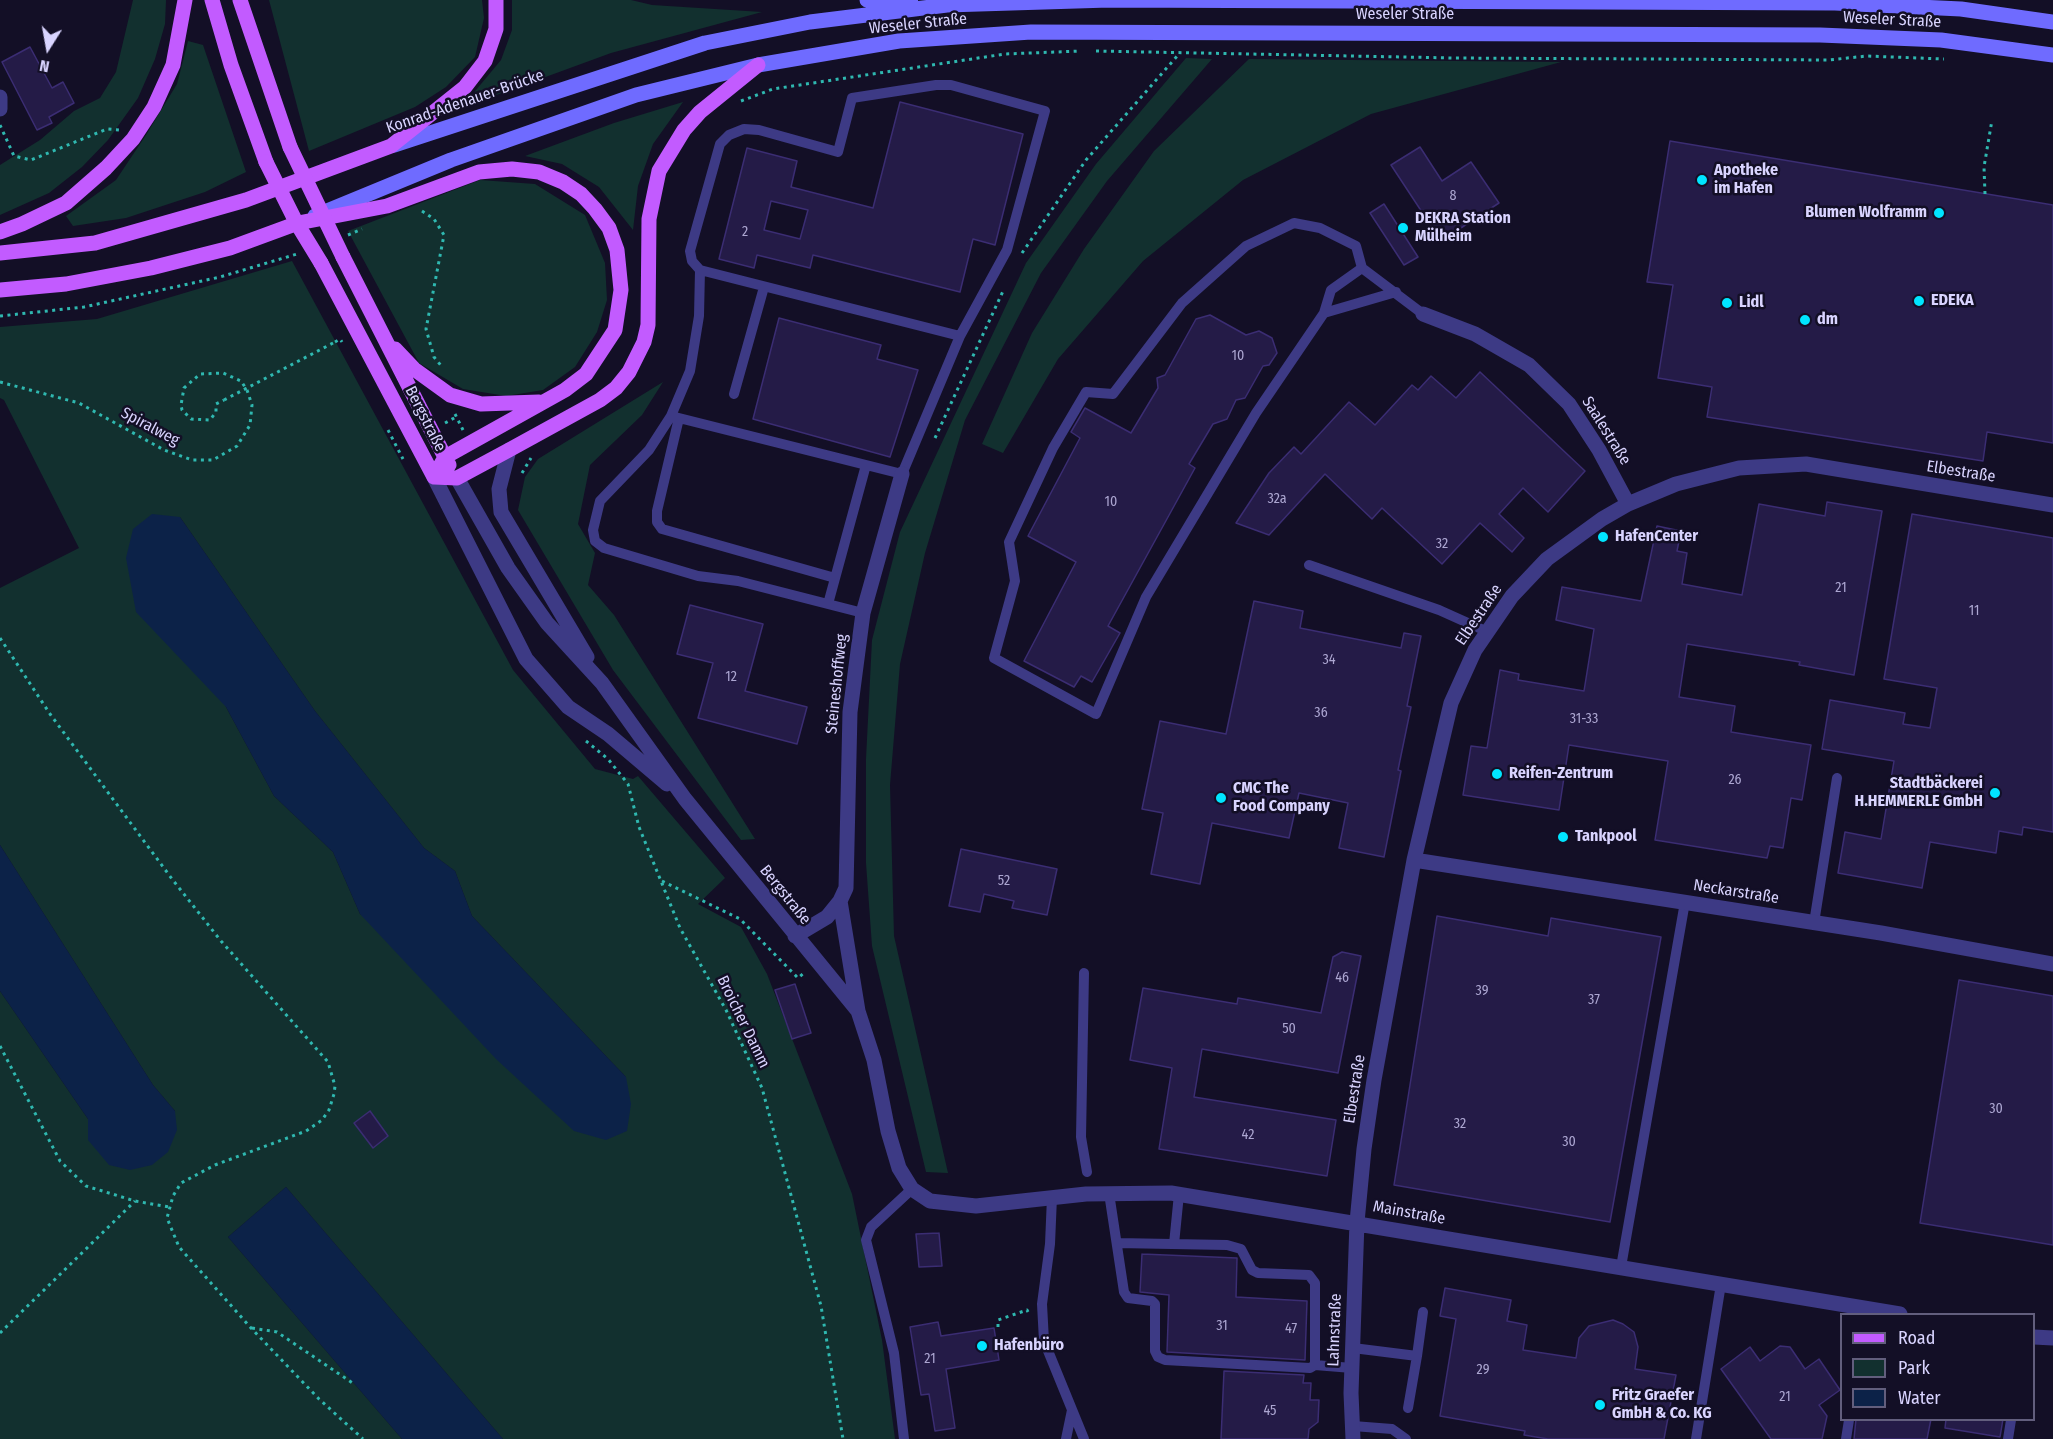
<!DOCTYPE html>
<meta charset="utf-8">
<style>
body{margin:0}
#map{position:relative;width:2053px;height:1439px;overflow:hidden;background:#130f26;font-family:"Fira Sans Condensed",sans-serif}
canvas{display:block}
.legend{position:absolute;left:1840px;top:1313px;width:195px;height:108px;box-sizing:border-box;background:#130f26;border:2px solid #625e7d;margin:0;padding:8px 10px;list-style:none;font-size:18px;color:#d9d4ff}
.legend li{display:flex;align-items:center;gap:12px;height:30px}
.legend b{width:30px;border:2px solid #625e7d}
.north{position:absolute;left:18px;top:18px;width:60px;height:60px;-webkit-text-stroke:4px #130f26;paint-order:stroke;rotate:191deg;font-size:16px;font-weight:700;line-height:24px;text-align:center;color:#d9d4ff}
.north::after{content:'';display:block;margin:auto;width:21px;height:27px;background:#d9d4ff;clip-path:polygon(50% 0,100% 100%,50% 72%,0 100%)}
</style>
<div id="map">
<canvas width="2053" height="1439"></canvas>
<ul class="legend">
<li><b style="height:8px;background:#c25bff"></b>Road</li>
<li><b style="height:16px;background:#12302f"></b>Park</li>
<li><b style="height:16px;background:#0c2248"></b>Water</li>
</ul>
<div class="north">N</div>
</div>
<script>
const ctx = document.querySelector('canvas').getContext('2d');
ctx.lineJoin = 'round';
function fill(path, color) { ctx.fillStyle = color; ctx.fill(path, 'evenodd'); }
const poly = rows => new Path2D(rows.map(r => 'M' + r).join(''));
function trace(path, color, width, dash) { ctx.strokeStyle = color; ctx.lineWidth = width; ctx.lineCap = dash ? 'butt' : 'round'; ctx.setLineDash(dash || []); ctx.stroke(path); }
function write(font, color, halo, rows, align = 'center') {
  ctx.font = font + ' "Fira Sans Condensed",sans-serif'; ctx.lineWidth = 5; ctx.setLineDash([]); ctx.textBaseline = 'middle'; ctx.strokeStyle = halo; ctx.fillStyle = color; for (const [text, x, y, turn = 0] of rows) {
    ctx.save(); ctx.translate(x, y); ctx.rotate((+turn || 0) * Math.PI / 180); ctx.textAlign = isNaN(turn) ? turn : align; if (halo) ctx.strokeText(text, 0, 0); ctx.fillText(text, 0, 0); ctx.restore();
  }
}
fill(poly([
 [133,0,166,0,165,24,155,59,138,98,108,140,82,167,49,193,0,215,0,165,40,140,74,111,100,98,116,72],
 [269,0,482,0,484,18,475,57,446,87,415,107,309,151],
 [512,0,631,0,652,5,762,12,611,53,461,108,501,60,512,30],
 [188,41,203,45,246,172,205,192,126,218,73,226,66,216,116,180,146,135,177,84],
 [1186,58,1212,59,1107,181,1041,273,965,420,925,553,900,664,890,785,894,936,948,1173,926,1172,872,946,866,863,866,759,872,640,900,532,1026,263,1096,164],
 [1249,59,1561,62,1371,114,1243,180,1143,261,1058,359,1003,453,982,444,1032,333,1084,249,1154,151],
 [683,102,653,144,638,186,633,230,599,187,562,164,525,156,614,123],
 [480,180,535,184,585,215,605,263,607,300,597,332,575,367,543,390,506,396,463,389,419,363,348,231],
 [292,261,513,670,595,769,633,779,638,776,725,878,698,904,741,927,767,974,852,1194,882,1340,895,1439,503,1439,286,1187,228,1237,402,1439,0,1439,0,991,88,1119,88,1140,175,1111,153,1085,0,845,0,588,79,548,4,400,0,398,0,327,97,319],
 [180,517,315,711,424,848,455,871,472,916,626,1077,360,914,333,852,274,796,226,707],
 [663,382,642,415,590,465,578,524,595,553,588,585,614,615,755,839,741,840,613,670,518,510,525,477,538,459]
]), '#12302f');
fill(poly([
 [152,514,180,517,315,711,424,848,455,871,472,916,626,1077,631,1104,627,1131,606,1140,574,1131,496,1059,360,914,333,852,274,796,226,707,136,612,126,558,133,529],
 [0,845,153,1085,175,1111,177,1130,168,1152,152,1165,130,1170,109,1165,88,1140,88,1119,0,991],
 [286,1187,503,1439,402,1439,228,1237]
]), '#0c2248');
const building = poly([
 [30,47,52,88,63,82,74,103,49,117,52,123,37,130,2,62,30,47],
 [900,102,1023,134,995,245,973,239,960,292,813,255,810,268,757,255,754,268,719,259,747,148,797,161,791,187,873,208,900,102],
 [771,201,808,210,800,239,764,230,771,201],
 [1670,141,2053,205,2053,443,1987,432,1983,461,1707,417,1712,387,1658,378,1673,285,1647,282,1670,141],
 [1420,147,1442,181,1471,162,1499,203,1441,241,1391,165,1420,147],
 [1384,204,1418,257,1404,265,1370,213,1384,204],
 [1210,315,1246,335,1259,331,1272,338,1277,353,1269,365,1263,366,1245,398,1236,400,1227,419,1213,424,1189,464,1195,468,1108,626,1120,633,1092,682,1081,676,1074,687,1024,661,1076,562,1028,536,1080,438,1071,432,1085,408,1131,433,1158,388,1157,378,1165,375,1196,319,1210,315],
 [779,318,881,345,877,359,918,370,890,457,753,419,779,318],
 [1480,372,1585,471,1548,512,1523,488,1499,514,1524,538,1512,552,1480,523,1442,564,1382,508,1372,519,1325,474,1269,535,1236,523,1269,473,1294,447,1301,454,1349,402,1375,425,1412,385,1418,390,1431,376,1456,398,1480,372],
 [1827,502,1882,511,1854,675,1799,665,1800,662,1687,644,1679,697,1735,706,1731,732,1811,745,1802,800,1791,798,1783,848,1770,846,1767,858,1655,840,1668,761,1569,745,1559,810,1463,795,1471,746,1487,748,1500,670,1519,674,1518,680,1584,691,1594,629,1556,620,1562,587,1641,601,1657,526,1681,531,1677,551,1687,553,1682,584,1742,595,1759,504,1825,516,1827,502],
 [1912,514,2053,538,2053,832,2023,827,2022,835,1999,831,1996,853,1930,842,1922,888,1838,873,1845,832,1881,839,1894,761,1822,749,1830,700,1905,713,1903,724,1930,728,1937,688,1884,679,1912,514],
 [1254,601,1303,611,1300,628,1401,648,1404,633,1421,636,1407,706,1411,707,1398,770,1401,771,1384,857,1339,848,1348,803,1299,793,1289,838,1212,823,1200,884,1151,874,1163,813,1142,809,1160,721,1226,734,1254,601],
 [690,605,763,624,745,691,807,707,797,744,698,718,713,663,677,654,690,605],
 [961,849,1057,869,1047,915,1012,908,1014,901,984,894,980,912,949,906,961,849],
 [1437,916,1548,936,1551,918,1661,937,1610,1222,1394,1185,1437,916],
 [1342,952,1361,956,1338,1073,1202,1049,1194,1097,1336,1120,1327,1176,1159,1149,1172,1068,1130,1060,1143,988,1237,1004,1238,998,1321,1013,1333,957,1342,952],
 [1959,980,2053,996,2053,1245,1920,1223,1959,980],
 [795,984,811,1033,792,1039,775,990,795,984],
 [370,1111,388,1136,373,1148,354,1123,370,1111],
 [939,1233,942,1266,919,1267,916,1234,939,1233],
 [1142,1254,1237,1258,1236,1297,1307,1301,1305,1360,1167,1352,1169,1295,1140,1292,1142,1254],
 [1445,1288,1511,1300,1507,1321,1527,1325,1523,1350,1576,1358,1579,1338,1589,1326,1613,1320,1623,1324,1634,1332,1638,1347,1635,1369,1676,1375,1664,1439,1548,1439,1524,1435,1525,1431,1440,1416,1456,1319,1440,1316,1445,1288],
 [938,1322,941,1336,994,1328,999,1360,946,1369,955,1428,935,1431,929,1394,921,1395,910,1327,938,1322],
 [1780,1346,1790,1347,1805,1369,1819,1359,1840,1390,1819,1405,1827,1416,1822,1439,1771,1439,1721,1369,1750,1347,1760,1361,1780,1346],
 [1224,1371,1304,1375,1303,1383,1311,1383,1310,1400,1319,1400,1318,1422,1309,1429,1308,1439,1221,1439,1224,1371],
 [1856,1419,1931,1419,1927,1439,1854,1439,1856,1419],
 [1946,1419,2003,1419,2000,1437,1945,1428,1946,1419]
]);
fill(building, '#241b47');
trace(building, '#3b2d73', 1.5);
trace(poly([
 [1096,51,1454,58,1828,60,1867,56,1944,59],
 [741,101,773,89,1005,54,1081,51],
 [0,125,14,156,31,160,107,129,119,130],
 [1985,194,1984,167,1992,120],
 [422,211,434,219,444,235,426,329,434,357,443,368],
 [348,235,362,229],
 [1022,253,1086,160,1179,54],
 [0,316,84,307,220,277,297,254],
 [335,342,340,339,342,342],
 [0,382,79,403,164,450,192,460,213,460,237,446,250,425,252,405,247,390,241,381,223,373,200,374,184,388,181,405,182,410,191,419,210,420,216,412,216,404,224,400],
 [455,414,463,430],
 [445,423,456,417],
 [388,430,403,459],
 [935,438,1004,289],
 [522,473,531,458],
 [0,638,50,714,172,879,221,941,328,1062,335,1086,334,1094,329,1110,322,1120,306,1131,215,1165,181,1183,173,1196,167,1218,179,1247,251,1328,319,1399,363,1439],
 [586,741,608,759,628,784,639,827,680,928,726,1010,762,1088,821,1306,843,1439],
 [662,881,740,919,798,978,805,972],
 [0,1046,60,1161,86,1186,135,1201,169,1207],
 [998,1327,998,1320,1027,1310,1028,1312],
 [252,1328,277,1332,354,1384],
 [0,1333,135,1201]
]), '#2fb8b0', 3, [3, 4.5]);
trace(poly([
 [1362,268,1331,290,1324,313,1256,413,1146,597,1096,714,994,658,1015,581,1009,542,1053,448,1086,392,1113,394,1182,303,1246,246,1294,223,1320,228,1356,246,1362,268,1423,314],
 [700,270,960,336],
 [1324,313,1396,292],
 [734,394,764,287],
 [671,416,902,474,960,336,1007,250,1045,111,951,85,936,85,852,98,838,152,759,130,744,129,729,135,720,144,690,251,692,261,700,270,699,316,690,371,671,416,649,450,600,501,593,530,595,541,604,548,698,576,738,581,863,613],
 [679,418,657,511,657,522,662,529,835,578],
 [1309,565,1439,610,1488,632],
 [828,604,866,465],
 [1814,923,1837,778],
 [1084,973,1081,1137,1087,1172],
 [1109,1193,1124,1292,1128,1298,1152,1301,1155,1304,1155,1351,1158,1357,1165,1360,1310,1368,1315,1365,1315,1283,1309,1275,1258,1273,1252,1270,1241,1249,1227,1245,1117,1243],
 [1052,1197,1050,1244,1042,1304,1044,1341,1084,1439],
 [1174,1244,1179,1194],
 [1621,1267,1685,902],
 [1353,1348,1417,1356,1423,1312],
 [1315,1365,1352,1368],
 [1408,1408,1417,1356],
 [1353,1426,1392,1429,1406,1439],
 [904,1439,894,1353,866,1240,871,1227,912,1189],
 [1066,1439,1072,1410],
 [1696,1439,1721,1284],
 [1846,1439,1849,1420],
 [2008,1439,2011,1420]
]), '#3d3a85', 10);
trace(poly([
 [0,97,0,109],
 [1423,314,1475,334,1529,365,1569,404,1599,450,1628,504],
 [509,450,499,489,501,512,587,657],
 [434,477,526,659,568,707,608,734,667,784],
 [457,478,508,568,547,623,602,683,685,799,858,1011],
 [1414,860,1881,933,2053,964],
 [840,901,858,1011,874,1060,888,1131,899,1168,912,1189,930,1201,976,1206,1086,1194,1171,1193,1900,1314],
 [795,936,827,917,840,901,846,888,850,712,863,613,902,474],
 [2034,1337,2053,1338],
 [1353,1439,1351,1393,1357,1222,1364,1149,1374,1080,1414,860,1451,703,1475,650,1512,596,1547,559,1602,519,1628,504,1676,484,1739,468,1806,464,2053,505]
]), '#3d3a85', 15);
trace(poly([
 [867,0,911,3],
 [394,145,705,43,810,22,947,5,1109,0,1835,3,1961,9,2053,22],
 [315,216,451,160,636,95,758,65,899,41,1031,32,1820,35,1941,40,2053,55]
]), '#6f6bff', 15);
trace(poly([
 [212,0,231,65,266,162],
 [240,0,290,147],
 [0,232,22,224,66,203,106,168,133,139,154,107,173,65,185,0],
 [0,253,95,243,246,200,391,146,465,87,485,61,496,29,496,0],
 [343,257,449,465],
 [321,263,434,477],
 [0,290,66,284,151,268,230,248,298,223,387,206,479,172,512,169,539,172,563,182,581,194,595,209,609,228,617,250,621,290,615,330,586,374,565,390,445,457,434,477],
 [395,349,414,369,450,395,481,404,539,402],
 [434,477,457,478,509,450,600,400,616,388,629,372,644,342,648,325,649,219,659,171,684,130,700,112,758,65]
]), '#c25bff', 15);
trace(poly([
 [224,400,335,342]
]), '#2fb8b0', 3, [3, 4.5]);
trace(poly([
 [290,147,343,257],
 [266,162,296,222,321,263]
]), '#c25bff', 15);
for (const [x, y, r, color] of [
 [1702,180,6,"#00e5ff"],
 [1939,213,6,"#00e5ff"],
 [1403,228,6,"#00e5ff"],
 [1919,301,6,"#00e5ff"],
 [1727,303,6,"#00e5ff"],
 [1805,320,6,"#00e5ff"],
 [1603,537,6,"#00e5ff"],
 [1497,774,6,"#00e5ff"],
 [1995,793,6,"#00e5ff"],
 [1221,798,6,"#00e5ff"],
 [1563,837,6,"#00e5ff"],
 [982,1346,6,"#00e5ff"],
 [1600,1405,6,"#00e5ff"]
]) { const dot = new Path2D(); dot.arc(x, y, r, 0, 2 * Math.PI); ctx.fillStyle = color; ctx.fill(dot); trace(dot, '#130f26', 2); }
write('14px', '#aca6d1', null, [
 ["8",1453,196],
 ["2",745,232],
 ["10",1238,356],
 ["32a",1277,499],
 ["10",1111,502],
 ["32",1442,544],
 ["21",1841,588],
 ["11",1974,611],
 ["34",1329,660],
 ["12",731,677],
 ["36",1321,713],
 ["31-33",1584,719],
 ["26",1735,780],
 ["52",1004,881],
 ["46",1342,978],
 ["39",1482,991],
 ["37",1594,1000],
 ["50",1289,1029],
 ["30",1996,1109],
 ["32",1460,1124],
 ["42",1248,1135],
 ["30",1569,1142],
 ["31",1222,1326],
 ["47",1291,1329],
 ["21",930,1359],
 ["29",1483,1370],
 ["21",1785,1397],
 ["45",1270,1411]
]);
write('16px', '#d9d4ff', '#130f26', [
 ["Weseler Straße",1405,15],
 ["Weseler Straße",1892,20,3],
 ["Weseler Straße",918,24,-6],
 ["Konrad-Adenauer-Brücke",465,102,-19],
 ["Bergstraße",425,419,63],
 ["Spiralweg",150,427,28],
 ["Saalestraße",1606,431,58],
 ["Elbestraße",1961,472,9],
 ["Elbestraße",1479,615,-56],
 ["Steineshoffweg",837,684,-84],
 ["Neckarstraße",1736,892,9],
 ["Bergstraße",785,895,51],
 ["Broicher Damm",743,1022,64],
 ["Elbestraße",1355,1089,-81],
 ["Mainstraße",1409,1213,10],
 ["Lahnstraße",1335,1330,-88]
]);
write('bold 16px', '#d9d4ff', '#130f26', [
 ["Apotheke",1714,171],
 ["im Hafen",1714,189],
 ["Blumen Wolframm",1927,213,"right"],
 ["DEKRA Station",1415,219],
 ["Mülheim",1415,237],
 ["EDEKA",1931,301],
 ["Lidl",1739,303],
 ["dm",1817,320],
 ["HafenCenter",1615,537],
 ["Reifen-Zentrum",1509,774],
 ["Stadtbäckerei",1983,784,"right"],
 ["H.HEMMERLE GmbH",1983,802,"right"],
 ["CMC The",1233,789],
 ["Food Company",1233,807],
 ["Tankpool",1575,837],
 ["Hafenbüro",994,1346],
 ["Fritz Graefer",1612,1396],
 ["GmbH & Co. KG",1612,1414]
], 'left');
</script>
